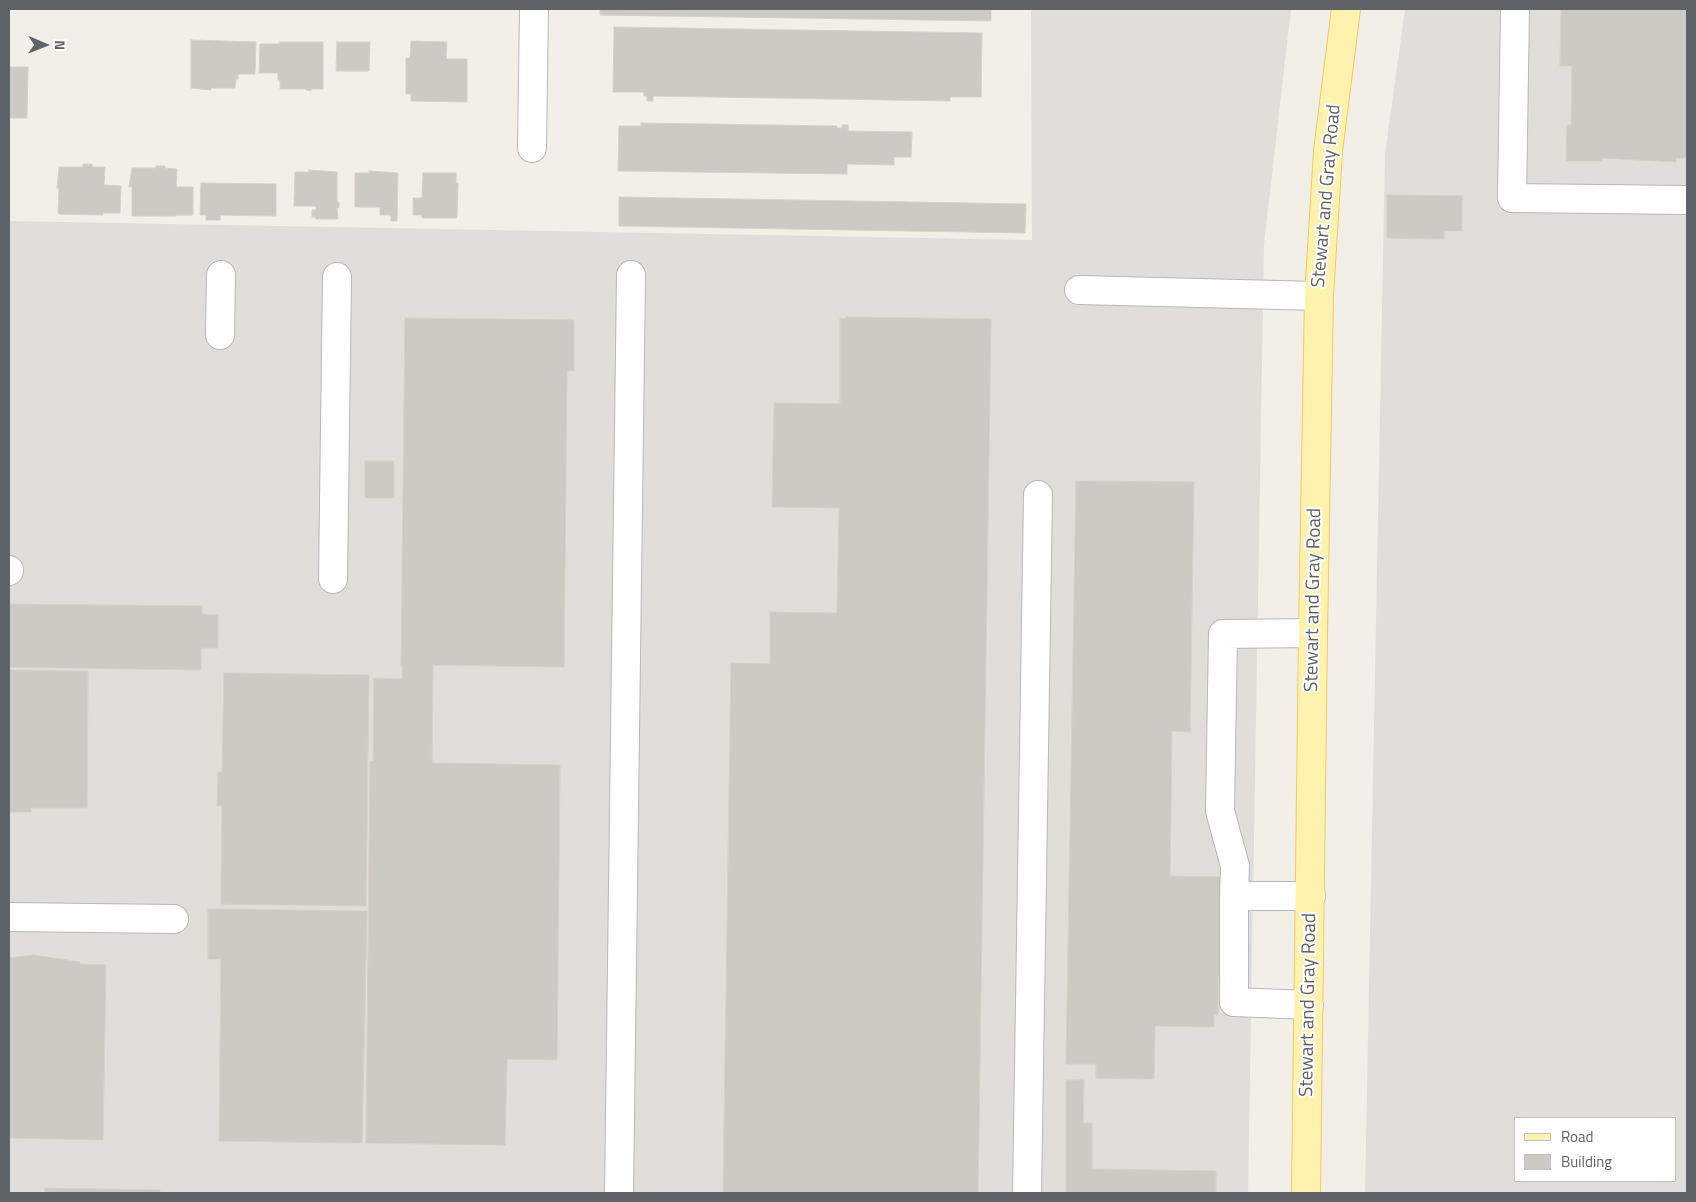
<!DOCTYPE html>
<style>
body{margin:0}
#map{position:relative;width:1696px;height:1202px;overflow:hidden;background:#f1efe8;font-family:"Titillium Web",sans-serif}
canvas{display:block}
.frame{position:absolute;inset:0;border:10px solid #5f6368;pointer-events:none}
.legend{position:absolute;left:1514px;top:1117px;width:162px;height:65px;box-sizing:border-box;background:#fff;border:1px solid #bfc1c3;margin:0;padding:6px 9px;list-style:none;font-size:15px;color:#5f6368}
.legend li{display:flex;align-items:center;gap:10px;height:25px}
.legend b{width:25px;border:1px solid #bfc1c3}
.north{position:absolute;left:20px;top:20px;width:50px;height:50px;-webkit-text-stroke:4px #fff;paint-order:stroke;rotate:91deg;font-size:14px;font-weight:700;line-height:20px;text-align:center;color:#5f6368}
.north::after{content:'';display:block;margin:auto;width:18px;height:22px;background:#5f6368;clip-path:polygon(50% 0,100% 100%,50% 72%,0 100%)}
</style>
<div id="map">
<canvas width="1696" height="1202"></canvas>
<div class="frame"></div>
<ul class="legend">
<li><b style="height:6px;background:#fff2af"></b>Road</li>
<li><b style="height:14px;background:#cccac5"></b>Building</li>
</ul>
<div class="north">N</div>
</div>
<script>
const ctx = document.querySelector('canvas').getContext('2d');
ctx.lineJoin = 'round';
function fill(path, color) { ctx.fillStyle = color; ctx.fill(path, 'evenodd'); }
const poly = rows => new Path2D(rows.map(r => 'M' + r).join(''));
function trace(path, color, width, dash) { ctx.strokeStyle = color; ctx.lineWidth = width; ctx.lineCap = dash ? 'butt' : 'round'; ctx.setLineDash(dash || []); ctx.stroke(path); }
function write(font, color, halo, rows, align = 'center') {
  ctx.font = font + ' "Titillium Web",sans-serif'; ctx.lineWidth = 4; ctx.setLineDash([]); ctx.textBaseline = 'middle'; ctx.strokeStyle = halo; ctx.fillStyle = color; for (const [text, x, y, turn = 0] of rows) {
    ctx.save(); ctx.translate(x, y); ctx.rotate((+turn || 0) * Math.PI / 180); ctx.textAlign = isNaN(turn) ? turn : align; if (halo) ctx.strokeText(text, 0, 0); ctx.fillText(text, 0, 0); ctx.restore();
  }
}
fill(poly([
 [1031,9,1291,9,1264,244,1248,1193,9,1193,9,221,1032,240],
 [1405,9,1687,9,1687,1193,1365,1193,1385,154],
 [1515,1118,1675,1118,1675,1181,1515,1181]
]), '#e0deda');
const building = poly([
 [600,9,991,9,991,21,600,15,600,9],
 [1561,9,1687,9,1687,158,1676,158,1676,162,1602,158,1602,161,1566,161,1567,125,1571,125,1572,66,1560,66,1561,9],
 [614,27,982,33,981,97,950,97,950,101,653,96,653,101,647,101,647,96,644,96,644,92,613,92,614,27],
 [191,40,256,42,255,74,238,74,238,79,236,79,235,88,211,88,211,90,191,88,191,40],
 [411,41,447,42,446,59,467,59,467,102,411,101,411,94,406,94,406,58,410,58,411,41],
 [280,42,323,42,323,89,311,89,311,91,306,90,306,89,280,89,280,80,278,80,278,73,259,73,260,44,280,44,280,42],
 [337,42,370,42,369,71,336,71,337,42],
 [9,67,28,67,27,118,9,118,9,67],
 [641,123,837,126,837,128,842,128,842,125,848,125,848,131,912,132,911,157,894,157,894,165,847,164,847,174,618,171,619,126,641,126,641,123],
 [83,164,92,164,92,167,105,167,104,185,121,186,120,213,103,213,103,215,58,214,59,188,57,188,59,167,83,167,83,164],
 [156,166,165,166,165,168,177,169,176,187,193,187,193,215,176,215,176,216,132,216,132,187,129,187,132,168,156,168,156,166],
 [309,170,337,172,337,203,339,202,339,208,337,208,338,219,316,219,315,217,312,217,312,210,316,210,316,206,294,206,295,172,309,172,309,170],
 [369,171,398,173,397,221,391,221,391,215,380,215,380,207,355,207,355,173,369,173,369,171],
 [423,173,456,173,456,183,458,183,457,218,422,218,422,215,413,215,413,198,422,198,423,173],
 [201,183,276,184,276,216,220,215,220,220,206,220,206,215,200,215,201,183],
 [1387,195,1462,196,1462,231,1444,231,1444,239,1387,238,1387,195],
 [619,197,1026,204,1025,233,619,226,619,197],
 [846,317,991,319,978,1193,723,1193,731,663,770,664,770,612,837,613,839,508,772,507,774,403,840,404,840,318,846,319,846,317],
 [405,318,574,320,574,371,567,371,564,667,433,665,432,763,560,765,557,1060,507,1059,505,1145,366,1143,370,761,373,761,374,678,402,679,402,666,401,666,405,318],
 [365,461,394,461,394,498,365,498,365,461],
 [1076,481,1194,482,1190,732,1172,731,1170,876,1221,877,1220,916,1230,916,1229,977,1218,976,1218,1015,1214,1015,1214,1027,1155,1026,1154,1079,1096,1078,1096,1064,1066,1064,1076,481],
 [9,604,202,606,202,614,218,615,218,648,201,648,201,670,9,667,9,604],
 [9,670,88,671,87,808,31,808,31,812,9,812,9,670],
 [224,673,369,675,366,906,221,904,222,806,217,806,218,772,222,772,224,673],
 [208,909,367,911,362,1143,219,1141,221,959,208,959,208,909],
 [34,955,80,962,80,964,106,965,103,1140,9,1138,9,958,34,955],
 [1066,1080,1084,1080,1083,1123,1092,1123,1092,1169,1216,1171,1216,1193,1066,1193,1066,1080],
 [45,1188,160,1190,160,1193,45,1193,45,1188]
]);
fill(building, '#cccac5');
trace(building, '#d6d1c6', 1);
const minor = poly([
 [1515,9,1512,198,1687,200],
 [532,148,534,9],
 [1079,290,1319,296],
 [220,335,221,275],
 [9,570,9,571],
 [333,579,337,277],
 [1234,896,1235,866,1220,811,1223,634,1313,633],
 [9,917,174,919],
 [1309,1005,1234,1002,1234,896,1311,896],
 [619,1193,631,275],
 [1027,1193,1038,495]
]);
const major = poly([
 [1306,1193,1313,633,1319,296,1328,151,1346,9]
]);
trace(minor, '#b5b8bc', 30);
trace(major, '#f2c960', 30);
trace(minor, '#fff', 28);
trace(major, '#fff2af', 28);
write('19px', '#5f6368', '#fff', [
 ["Stewart and Gray Road",1327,196,-85],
 ["Stewart and Gray Road",1314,600,-89],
 ["Stewart and Gray Road",1309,1005,-89]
]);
</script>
